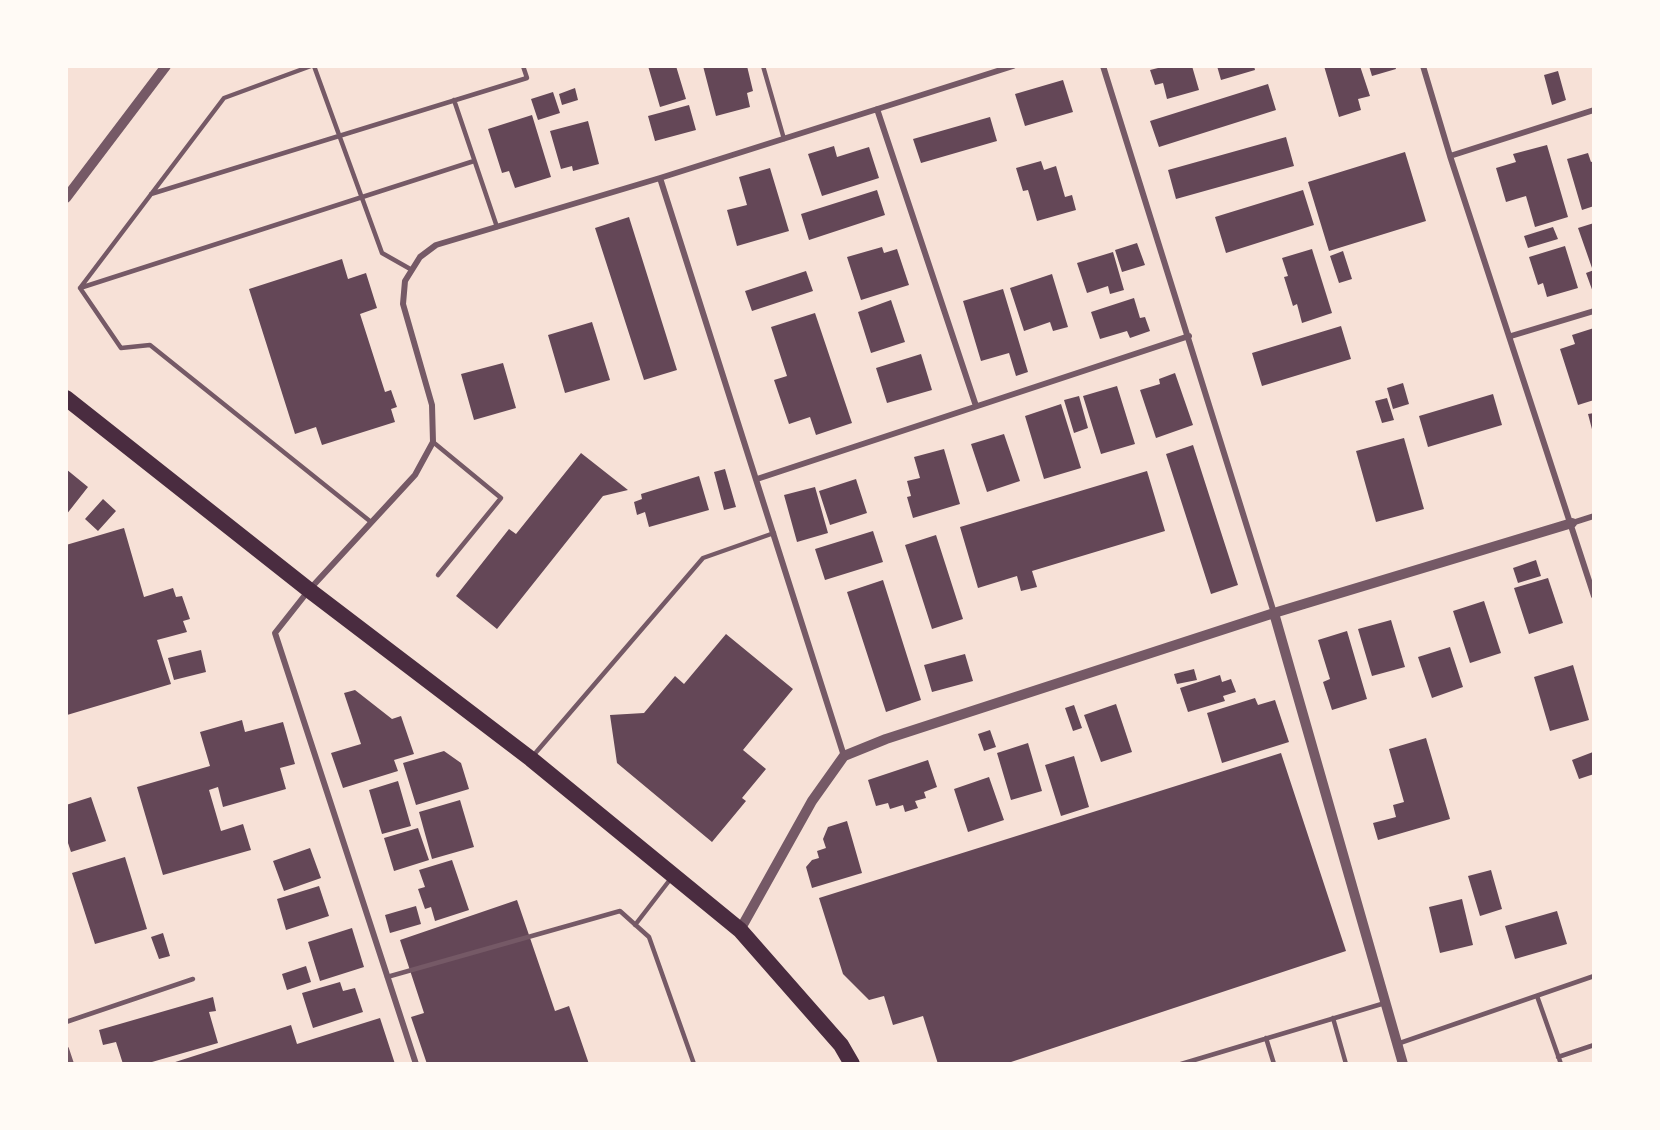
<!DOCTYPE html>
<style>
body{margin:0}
#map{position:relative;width:1660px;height:1130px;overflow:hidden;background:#f7e1d7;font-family:Cabin,sans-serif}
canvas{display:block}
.frame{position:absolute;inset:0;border:68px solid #fffaf5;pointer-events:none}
</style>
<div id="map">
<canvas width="1660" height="1130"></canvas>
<div class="frame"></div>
</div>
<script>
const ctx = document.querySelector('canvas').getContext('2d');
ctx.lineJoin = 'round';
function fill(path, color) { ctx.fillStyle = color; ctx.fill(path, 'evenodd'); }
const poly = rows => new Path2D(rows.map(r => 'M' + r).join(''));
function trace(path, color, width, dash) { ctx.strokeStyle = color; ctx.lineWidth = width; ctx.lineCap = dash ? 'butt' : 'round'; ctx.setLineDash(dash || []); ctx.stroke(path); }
fill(poly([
 [648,66,676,66,686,99,660,107],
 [703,66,747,66,753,91,747,93,750,107,716,116],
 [1157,66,1192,66,1199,90,1167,99,1163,83,1155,85,1150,70,1158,68],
 [1217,66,1254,66,1255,70,1221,80],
 [1324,66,1360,66,1370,96,1358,99,1361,110,1339,117],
 [1369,66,1395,66,1396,69,1372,76],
 [1558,71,1566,100,1552,105,1544,75],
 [1063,80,1073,112,1025,126,1015,94],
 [1268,84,1276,110,1159,147,1150,121],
 [575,88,578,100,562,105,559,94],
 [553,92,560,113,538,120,531,99],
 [689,105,696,130,655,141,648,116],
 [532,115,551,177,515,188,509,171,502,173,488,129],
 [990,117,997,141,921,163,913,139],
 [588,121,599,164,573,171,572,166,561,169,550,131],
 [1286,137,1294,166,1176,199,1168,170],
 [1547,145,1568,217,1535,227,1526,196,1506,202,1496,168,1516,162,1513,154],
 [834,146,837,157,869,147,879,178,822,196,808,154],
 [1405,152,1426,221,1329,251,1308,182],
 [1588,153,1591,162,1594,161,1594,206,1582,210,1567,159],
 [1041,161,1044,170,1056,166,1065,197,1072,195,1076,210,1037,221,1028,190,1023,191,1016,168],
 [770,168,789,231,737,246,727,210,747,205,739,177],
 [877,190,885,215,809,240,801,214],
 [1303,190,1314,225,1226,253,1215,217],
 [629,217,677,370,644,380,595,228],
 [1594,223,1594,267,1592,268,1578,228],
 [1553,227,1558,239,1528,248,1524,236],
 [1137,243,1145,265,1122,272,1115,250],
 [1565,246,1578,288,1547,297,1543,283,1538,285,1529,257],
 [882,247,884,253,897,249,909,285,861,300,847,257],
 [1312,249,1332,313,1302,323,1297,304,1293,306,1284,277,1288,276,1282,258],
 [1343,251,1352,279,1339,283,1330,256],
 [1113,252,1124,290,1110,294,1108,286,1087,293,1077,263],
 [342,259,348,279,366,273,377,308,360,314,385,392,391,390,397,407,391,409,395,422,322,445,316,427,295,434,249,289],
 [1594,270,1594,295,1586,273],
 [806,271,813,291,752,311,745,291],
 [1052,274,1068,327,1053,331,1050,322,1024,331,1010,288],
 [1003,289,1028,372,1016,376,1009,353,981,361,963,301],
 [1134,298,1140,318,1145,317,1150,331,1130,338,1127,331,1100,339,1091,312],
 [891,300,905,342,871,353,858,312],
 [815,313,852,423,816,435,810,417,789,424,774,380,787,376,771,327],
 [592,322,610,380,565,393,548,335],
 [1341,326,1351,359,1262,386,1252,353],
 [1594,328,1594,400,1578,405,1560,349,1575,344,1572,335],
 [921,354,932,390,887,403,876,368],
 [503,363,516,408,474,420,461,374],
 [1175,373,1193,425,1156,438,1140,390,1160,384,1159,379],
 [1403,383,1409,404,1393,409,1387,388],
 [1117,386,1135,444,1101,454,1083,396],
 [1493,394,1502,425,1428,447,1419,416],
 [1079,396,1088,428,1074,433,1064,400],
 [1387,398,1394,420,1382,423,1375,401],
 [1061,404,1081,468,1044,479,1025,416],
 [1594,413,1594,433,1593,433,1588,414],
 [1004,434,1020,481,987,492,971,444],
 [1404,438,1424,509,1376,522,1356,451],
 [1193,445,1238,585,1211,594,1166,454],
 [944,449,960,504,913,518,907,497,911,496,907,481,920,478,914,457],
 [581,453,628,490,603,496,497,629,456,596,509,529,516,534],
 [66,469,88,487,66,515],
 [725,469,736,507,724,510,714,472],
 [1147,471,1165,531,1032,571,1037,587,1021,591,1017,576,978,588,960,527],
 [699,476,709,510,649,527,645,512,637,515,634,502,642,499,641,494],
 [856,479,867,513,830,525,819,491],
 [815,487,828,533,797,542,784,495],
 [103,499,116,511,98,531,85,519],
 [124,528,144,597,173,588,176,597,182,596,190,619,183,621,187,632,157,640,171,684,67,715,66,545],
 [873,531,883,562,825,580,815,549],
 [936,535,963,619,932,629,905,545],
 [1536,560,1541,576,1518,583,1513,568],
 [1548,578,1563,623,1529,634,1514,588],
 [883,580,921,700,886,712,847,592],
 [1484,601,1501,653,1470,663,1453,611],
 [1391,620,1405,667,1372,676,1358,629],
 [1347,631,1367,699,1332,710,1323,682,1330,679,1318,640],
 [726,634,793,689,743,750,766,769,742,798,746,801,712,842,617,763,610,715,644,713,675,676,684,684],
 [1450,647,1463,687,1432,698,1418,657],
 [201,650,206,672,174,680,168,658],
 [965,654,973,681,932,692,924,665],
 [1573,665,1589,720,1550,731,1534,677],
 [1194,669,1197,680,1177,684,1174,674],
 [1220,675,1222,682,1231,679,1236,692,1223,696,1225,701,1188,712,1180,688],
 [355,690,392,719,401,716,414,754,394,760,398,771,343,788,331,753,361,744,344,693],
 [1255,698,1258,705,1275,700,1289,742,1222,763,1207,713],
 [1116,704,1132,752,1101,762,1084,715],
 [1074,705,1082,728,1073,731,1065,708],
 [242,720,245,732,283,722,295,764,280,768,286,789,223,807,218,787,209,790,221,831,243,824,251,850,163,875,137,787,210,766,200,732],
 [990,730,996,747,984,751,978,734],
 [1426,738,1450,819,1378,840,1373,823,1396,817,1393,805,1404,802,1389,749],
 [1028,743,1042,791,1011,800,997,753],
 [444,751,461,763,469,789,416,805,403,763],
 [1593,752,1594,774,1579,779,1572,760],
 [1281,753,1346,951,1005,1064,938,1064,923,1016,893,1025,884,996,869,1000,843,974,819,898],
 [1074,756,1089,807,1061,816,1045,765],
 [928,760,937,787,924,792,926,798,915,801,918,808,905,812,903,805,890,809,888,803,876,806,868,780],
 [989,777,1004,820,968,832,954,789],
 [398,781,411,826,382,834,369,790],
 [91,797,106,841,71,852,66,837,66,805],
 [460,800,474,847,432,859,419,812],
 [847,821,862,873,812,888,806,867,812,860,819,858,817,851,826,848,823,839,828,827],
 [418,828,429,860,394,871,384,838],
 [310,848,321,878,284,891,273,861],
 [125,857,147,929,95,944,72,873],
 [452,860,469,910,435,921,431,907,425,909,418,889,425,887,419,870],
 [1491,870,1502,909,1480,916,1468,876],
 [319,886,329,916,286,930,277,899],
 [1462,899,1473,945,1440,953,1429,907],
 [517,900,555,1011,569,1006,589,1064,427,1064,411,1017,424,1013,400,940],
 [416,906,421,924,390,933,385,915],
 [1557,911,1567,944,1515,959,1505,926],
 [352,928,364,967,320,981,308,942],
 [163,933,170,956,159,959,151,937],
 [306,966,311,982,287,990,282,974],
 [340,982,343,991,355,988,363,1012,313,1028,302,993],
 [213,997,216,1011,209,1012,218,1043,145,1064,123,1064,116,1042,103,1045,99,1030],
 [380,1018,395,1064,169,1064,291,1025,297,1044]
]), '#644757');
trace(poly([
 [311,66,224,98,80,288,121,348,150,345,371,522],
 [314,66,382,253,412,270],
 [763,66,784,139],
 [454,100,497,227],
 [151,194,527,78,523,66],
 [80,288,474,161],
 [433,442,501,498,438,575],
 [532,757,703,558,774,533],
 [635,925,672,877],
 [387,977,620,911,649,937,694,1064],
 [1537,996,1561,1064],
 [1333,1018,1346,1064],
 [66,1022,193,979],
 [1266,1038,1274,1064],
 [1397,1044,1594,976],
 [1558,1057,1594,1045],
 [1181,1064,1385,1003]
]), '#755966', 4.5);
trace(poly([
 [1103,66,1274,613],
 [1423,66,1450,156,1594,596],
 [877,109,976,406],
 [1450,156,1594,110],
 [660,178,844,756],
 [1511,336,1594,311],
 [757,479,1189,336],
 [1572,523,1594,516],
 [66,1049,71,1064],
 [416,1064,275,633,309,590,415,475,433,442,432,405,403,304,405,281,420,257,436,245,660,178,1013,66]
]), '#755966', 6);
trace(poly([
 [66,198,166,66],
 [1274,613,1403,1064],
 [740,930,812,801,844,756,886,739,1274,613,1572,523]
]), '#755966', 10);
trace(poly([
 [66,398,309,590,531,759,740,930,841,1045,852,1064]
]), '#4a2c40', 16);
</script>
